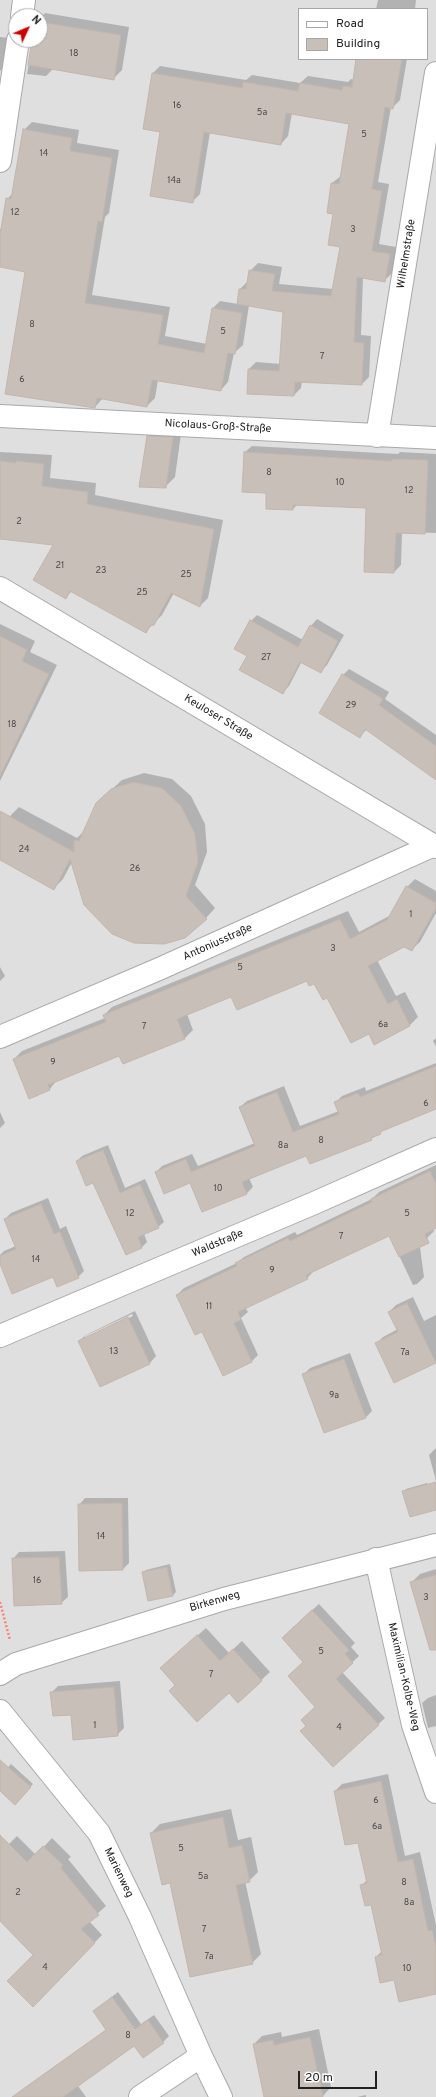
<!DOCTYPE html>
<meta charset="utf-8">
<style>
body{margin:0}
#map{position:relative;width:436px;height:2097px;overflow:hidden;background:#f2efe9;font-family:Overpass,sans-serif}
canvas{display:block}
.legend{position:absolute;left:298px;top:8px;width:130px;height:52px;box-sizing:border-box;background:#fff;border:1px solid #a7a7a7;margin:0;padding:5px 7px;list-style:none;font-size:12px;color:#222}
.legend li{display:flex;align-items:center;gap:8px;height:20px}
.legend b{width:20px;border:1px solid #a7a7a7}
.north{position:absolute;left:8px;top:8px;width:40px;height:40px;box-sizing:border-box;background:#fff;border:1px solid #a7a7a7;border-radius:50%;rotate:46deg;font-size:11px;font-weight:700;line-height:16px;text-align:center;color:#222}
.north::after{content:'';display:block;margin:auto;width:14px;height:18px;background:#d40000;clip-path:polygon(50% 0,100% 100%,50% 72%,0 100%)}
.scale{position:absolute;left:298px;top:2071px;width:79px;height:18px;box-sizing:border-box;border:2px solid #222;border-top:0;padding-left:5px;font-size:12px;line-height:14px;white-space:nowrap;color:#222;-webkit-text-stroke:3px #fff;paint-order:stroke}
</style>
<div id="map">
<canvas width="436" height="2097"></canvas>
<ul class="legend">
<li><b style="height:5px;background:#fff"></b>Road</li>
<li><b style="height:11px;background:#c7bfb8"></b>Building</li>
</ul>
<div class="north">N</div>
<div class="scale">20 m</div>
</div>
<script>
const ctx = document.querySelector('canvas').getContext('2d');
ctx.lineJoin = 'round';
function fill(path, color) { ctx.fillStyle = color; ctx.fill(path, 'evenodd'); }
const poly = rows => new Path2D(rows.map(r => 'M' + r).join(''));
function trace(path, color, width, dash) { ctx.strokeStyle = color; ctx.lineWidth = width; ctx.lineCap = dash ? 'butt' : 'round'; ctx.setLineDash(dash || []); ctx.stroke(path); }
function write(font, color, halo, rows, align = 'center') {
  ctx.font = font + ' Overpass,sans-serif'; ctx.lineWidth = 3.5; ctx.setLineDash([]); ctx.textBaseline = 'middle'; ctx.strokeStyle = halo; ctx.fillStyle = color; for (const [text, x, y, turn = 0] of rows) {
    ctx.save(); ctx.translate(x, y); ctx.rotate((+turn || 0) * Math.PI / 180); ctx.textAlign = isNaN(turn) ? turn : align; if (halo) ctx.strokeText(text, 0, 0); ctx.fillText(text, 0, 0); ctx.restore();
  }
}
fill(poly([
 [0,0,436,0,436,2097,0,2097],
 [299,9,427,9,427,59,299,59],
 [16,16,40,16,40,40,16,40]
]), '#e0dfdf');
fill(poly([
 [378,0,416,0,415,9,376,9],
 [45,13,129,27,122,70,113,79,54,68,46,76,27,74,33,40,40,40,40,18],
 [0,37,10,38,7,65,0,71],
 [357,59,407,59,400,100,393,107,391,107,378,182,389,184,379,244,396,247,392,273,384,281,363,277,361,335,371,336,369,377,362,384,302,381,301,388,294,395,249,369,256,362,281,364,284,311,249,305,243,345,234,353,228,382,221,390,158,380,155,398,147,406,103,398,95,407,27,271,0,266,0,229,2,229,7,199,14,192,24,130,32,122,79,130,77,143,119,150,109,213,105,217,92,295,170,307,165,336,207,344,213,308,220,301,238,304,240,289,247,282,250,271,258,263,282,267,279,284,333,289,341,246,335,213,328,212,332,183,341,176,350,124,292,113,288,136,281,144,210,132,200,194,193,201,161,131,144,128,153,73,160,66,246,80,252,75,300,83,308,76,348,82,351,79,354,80],
 [158,426,182,427,175,477,165,487,148,436],
 [252,446,398,454,400,452,436,454,436,533,402,532,401,565,394,572,367,507,298,504,293,509,267,492,245,452],
 [0,452,52,455,50,478,96,483,95,495,223,520,208,598,200,606,174,593,162,615,146,631,72,591,65,598,54,544,0,538],
 [257,615,303,640,311,626,317,619,344,635,327,665,321,671,302,661,289,686,283,692,248,656,251,621],
 [0,624,35,641,30,652,57,665,0,781],
 [349,669,389,692,385,699,436,735,436,778,367,729,360,736,343,675],
 [144,773,172,779,191,796,205,824,207,852,195,885,215,908,206,918,72,862,63,879,54,888,0,858,0,834,10,816,19,807,77,838,84,831,107,794,122,780],
 [415,879,436,891,436,913,420,942,411,950,404,946,377,960,396,996,405,992,418,1017,410,1025,374,1044,369,1032,328,997,315,983,307,980,232,996,187,1014,193,1030,185,1038,123,1063,120,1054,57,1080,49,1090,14,1059,22,1051,105,1018,104,1015,112,1007,348,911,359,932,391,915,407,887],
 [0,967,5,976,0,981],
 [436,1038,436,1047,433,1041],
 [436,1063,436,1108,385,1128,371,1139,307,1154,249,1178,253,1187,246,1194,191,1182,156,1172,162,1166,192,1154,198,1166,255,1143,240,1107,247,1101,284,1086,300,1126,339,1111,336,1102,342,1096,365,1087,366,1091],
 [0,1112,5,1123,0,1128],
 [108,1145,125,1188,145,1179,164,1222,158,1227,144,1234,147,1242,142,1247,77,1161,82,1156],
 [436,1165,436,1227,433,1229,434,1231,427,1238,419,1240,424,1277,417,1284,413,1285,389,1234,314,1271,307,1278,245,1307,248,1312,241,1318,258,1355,251,1362,203,1331,177,1295,184,1288,237,1263,244,1257,295,1232,297,1235,372,1199,379,1192],
 [48,1198,60,1229,66,1226,84,1271,78,1277,0,1262,0,1255,4,1251,16,1246,5,1219,11,1213],
 [413,1297,424,1321,436,1315,436,1362,395,1382,377,1343,383,1337,398,1329,389,1312,396,1305],
 [135,1311,156,1356,150,1363,101,1386,79,1341,86,1335],
 [132,1314,133,1316,85,1339,85,1336],
 [350,1353,372,1411,366,1417,303,1375,310,1368],
 [436,1448,436,1481,429,1455],
 [427,1483,434,1507,403,1492,406,1489],
 [85,1498,128,1498,129,1563,123,1569,80,1570,79,1505],
 [65,1551,68,1597,61,1603,13,1559,19,1552],
 [170,1564,176,1592,173,1595,149,1600,143,1573,146,1570],
 [436,1569,436,1614,412,1582,420,1574],
 [319,1604,355,1643,351,1647,359,1656,342,1672,385,1718,333,1766,307,1725,316,1707,304,1662,289,1631],
 [206,1628,229,1653,242,1641,270,1672,238,1702,229,1692,170,1660],
 [120,1681,124,1728,117,1735,72,1714,51,1693,58,1686],
 [436,1695,436,1726,428,1728,422,1703,428,1698],
 [11,1764,33,1784,15,1803,0,1790,0,1776],
 [388,1774,405,1856,420,1852,436,1925,436,1993,395,1979,376,1957,382,1951,372,1903,362,1885,367,1880,359,1842,335,1791,342,1784],
 [231,1809,238,1840,251,1837,258,1872,249,1881,245,1881,261,1954,252,1963,171,1882,151,1833,160,1824],
 [17,1836,36,1855,52,1838,71,1857,68,1859,106,1906,89,1921,102,1935,33,2005,34,1955,0,1920,0,1845,4,1849],
 [118,1992,141,2024,154,2015,169,2036,163,2042,135,2045,78,2086,86,2097,20,2097,18,2094,24,2088,107,2029,94,2011],
 [319,2029,331,2087,323,2096,316,2097,265,2097,254,2044,262,2036,281,2032,282,2037],
 [366,2095,366,2097,357,2097]
]), '#0003');
const building = poly([
 [40,22,121,35,114,80,28,65,32,40,40,40,40,22],
 [356,59,402,59,393,109,385,107,372,189,382,191,372,251,390,254,385,282,357,277,354,342,364,343,362,385,295,382,294,396,247,394,248,369,279,371,283,312,237,304,239,289,246,289,249,270,275,274,272,291,331,296,340,247,328,245,333,214,327,213,331,183,339,184,349,124,286,113,281,145,204,132,193,203,150,196,160,132,143,129,152,73,242,88,243,82,298,91,300,83,342,90,343,86,352,87,356,59],
 [23,129,72,138,70,151,112,158,102,222,98,221,85,303,163,315,158,344,204,353,212,308,242,313,235,354,228,353,221,391,152,380,147,407,97,398,95,408,5,394,25,272,0,267,0,235,6,198,11,199,23,129],
 [147,436,173,437,166,488,139,487,147,436],
 [244,452,392,461,392,459,428,460,425,534,396,533,394,573,364,572,366,508,293,505,293,510,266,509,266,493,242,492,244,452],
 [0,461,16,463,16,461,44,464,42,486,88,492,87,504,214,529,200,607,171,593,154,625,150,626,146,633,70,591,66,599,33,580,53,545,0,539,0,461],
 [250,620,298,647,310,625,338,641,321,673,300,662,283,694,239,670,247,656,234,649,250,620],
 [0,636,27,650,22,661,49,674,0,776,0,636],
 [342,674,383,699,379,705,436,746,436,780,365,729,360,738,319,713,342,674],
 [133,782,162,788,181,806,195,834,198,862,186,896,207,919,185,938,164,944,134,943,112,934,84,905,70,859,54,890,0,860,0,811,74,852,74,840,79,841,96,803,111,789,133,782],
 [406,886,436,903,436,908,412,951,404,947,368,966,388,1004,397,999,410,1026,374,1045,369,1034,351,1043,327,998,323,1000,314,984,309,986,307,981,237,1010,231,997,177,1019,185,1039,123,1064,119,1056,48,1085,50,1090,29,1099,13,1059,106,1022,103,1015,340,919,350,939,387,920,406,886],
 [436,1066,436,1109,380,1132,381,1134,371,1138,372,1140,310,1164,306,1156,242,1182,247,1194,202,1212,190,1183,164,1194,155,1172,186,1159,191,1172,255,1146,239,1107,277,1092,293,1132,339,1114,334,1102,358,1093,360,1097,436,1066],
 [103,1150,120,1193,140,1184,159,1228,138,1237,142,1248,126,1255,93,1183,86,1186,76,1161,103,1150],
 [430,1171,436,1184,436,1228,425,1234,429,1243,399,1257,389,1236,306,1275,308,1279,238,1312,241,1320,234,1323,252,1362,223,1376,202,1332,195,1335,176,1295,237,1266,235,1263,288,1238,290,1241,372,1202,371,1199,430,1171],
 [41,1204,54,1234,60,1232,79,1278,57,1287,53,1277,12,1294,0,1264,0,1256,16,1249,4,1219,41,1204],
 [407,1303,436,1363,394,1383,375,1343,398,1332,388,1312,407,1303],
 [128,1317,150,1364,100,1387,78,1341,128,1317],
 [344,1359,366,1418,324,1433,302,1374,344,1359],
 [436,1482,436,1510,410,1517,402,1491,436,1482],
 [122,1503,123,1570,79,1571,78,1504,122,1503],
 [59,1557,62,1604,14,1606,12,1558,59,1557],
 [167,1567,173,1596,148,1601,142,1572,167,1567],
 [436,1575,436,1650,430,1650,410,1582,436,1575],
 [312,1610,349,1650,345,1654,353,1663,336,1679,379,1725,333,1767,300,1731,306,1726,301,1720,315,1707,288,1676,303,1662,282,1638,312,1610],
 [197,1635,220,1661,233,1649,262,1681,238,1703,229,1693,197,1722,169,1691,175,1685,160,1668,197,1635],
 [114,1687,118,1736,73,1740,71,1715,53,1716,50,1692,114,1687],
 [0,1760,31,1787,15,1805,0,1791,0,1760],
 [381,1781,398,1862,413,1859,428,1931,432,1930,436,1947,436,1994,399,2002,394,1980,380,1983,375,1957,382,1955,371,1905,365,1906,360,1885,367,1883,358,1843,345,1845,334,1791,381,1781],
 [223,1817,229,1848,242,1845,250,1882,236,1885,253,1964,190,1977,170,1883,162,1885,150,1833,223,1817],
 [0,1835,27,1862,43,1846,63,1865,61,1868,99,1915,81,1929,95,1943,33,2007,7,1981,33,1955,0,1921,0,1835],
 [112,1997,135,2029,148,2020,164,2043,143,2058,134,2046,63,2097,12,2097,106,2030,93,2011,112,1997],
 [310,2037,323,2097,264,2097,253,2044,273,2040,274,2045,310,2037]
]);
fill(building, '#c7bfb8');
trace(building, '#c4b6ab', 1);
const minor = poly([
 [22,16,24,0],
 [0,161,18,40],
 [0,416,436,438],
 [377,436,436,73],
 [0,588,436,847],
 [0,1037,159,969,434,845],
 [0,1336,312,1204,436,1149],
 [376,1559,413,1725,436,1792],
 [0,1674,16,1664,224,1599,436,1545],
 [0,1711,99,1833,140,1917,201,2056,221,2097],
 [140,2097,201,2056]
]);
trace(minor, '#a9a9a9', 24);
trace(poly([
 [0,1602,10,1640]
]), '#fa8072', 2.5, [2, 2]);
trace(minor, '#fff', 22);
write('9px', '#4b4948', null, [
 ["18",74,54],
 ["16",177,106],
 ["5a",262,113],
 ["5",364,135],
 ["14",44,154],
 ["14a",174,181],
 ["12",15,213],
 ["3",353,230],
 ["8",32,325],
 ["5",223,332],
 ["7",322,357],
 ["6",22,380],
 ["8",269,473],
 ["10",340,483],
 ["12",409,491],
 ["2",19,522],
 ["21",60,566],
 ["23",101,571],
 ["25",186,575],
 ["25",142,593],
 ["27",266,658],
 ["29",351,706],
 ["18",12,725],
 ["24",24,850],
 ["26",135,869],
 ["1",411,915],
 ["3",333,949],
 ["5",240,968],
 ["6a",383,1025],
 ["7",144,1027],
 ["9",53,1063],
 ["6",426,1104],
 ["8",321,1141],
 ["8a",283,1146],
 ["10",218,1189],
 ["12",130,1214],
 ["5",407,1214],
 ["7",341,1237],
 ["14",36,1260],
 ["9",272,1271],
 ["11",209,1307],
 ["13",114,1352],
 ["7a",405,1353],
 ["9a",334,1396],
 ["14",101,1537],
 ["16",37,1581],
 ["3",426,1598],
 ["5",321,1652],
 ["7",211,1675],
 ["1",95,1726],
 ["4",339,1728],
 ["6",376,1801],
 ["6a",377,1827],
 ["5",181,1849],
 ["5a",203,1877],
 ["8",404,1883],
 ["2",18,1893],
 ["8a",409,1903],
 ["7",204,1930],
 ["7a",209,1957],
 ["4",45,1968],
 ["10",407,1969],
 ["8",128,2036]
]);
write('11px', '#222', '#fff', [
 ["Wilhelmstraße",407,254,-81],
 ["Nicolaus-Groß-Straße",218,427,3],
 ["Keuloser Straße",218,718,31],
 ["Antoniusstraße",218,943,-24],
 ["Waldstraße",218,1244,-23],
 ["Birkenweg",215,1602,-16],
 ["Maximilian-Kolbe-Weg",403,1677,77],
 ["Marienweg",118,1873,64]
]);
</script>
